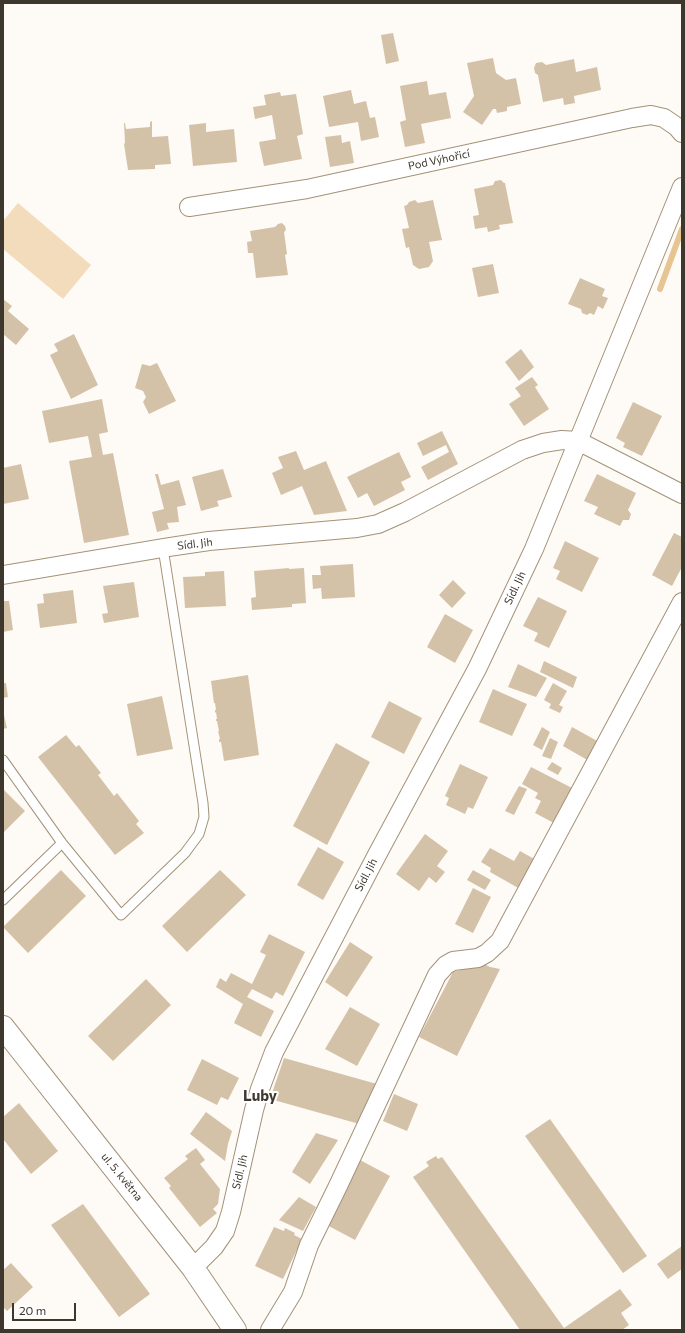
<!DOCTYPE html>
<meta charset="utf-8">
<style>
body{margin:0}
#map{position:relative;width:685px;height:1333px;overflow:hidden;background:#fefaf5;font-family:Commissioner,sans-serif}
canvas{display:block}
.frame{position:absolute;inset:0;border:4px solid #3e372d;pointer-events:none}
.scale{position:absolute;left:12px;top:1303px;width:64px;height:18px;box-sizing:border-box;border:2px solid #3e372d;border-top:0;padding-left:5px;font-size:12px;line-height:14px;white-space:nowrap;color:#3e372d;-webkit-text-stroke:3px #fff;paint-order:stroke}
</style>
<div id="map">
<canvas width="685" height="1333"></canvas>
<div class="frame"></div>
<div class="scale">20 m</div>
</div>
<script>
const ctx = document.querySelector('canvas').getContext('2d');
ctx.lineJoin = 'round';
function fill(path, color) { ctx.fillStyle = color; ctx.fill(path, 'evenodd'); }
const poly = rows => new Path2D(rows.map(r => 'M' + r).join(''));
function trace(path, color, width, dash) { ctx.strokeStyle = color; ctx.lineWidth = width; ctx.lineCap = dash ? 'butt' : 'round'; ctx.setLineDash(dash || []); ctx.stroke(path); }
function write(font, color, halo, rows, align = 'center') {
  ctx.font = font + ' Commissioner,sans-serif'; ctx.lineWidth = 4; ctx.setLineDash([]); ctx.textBaseline = 'middle'; ctx.strokeStyle = halo; ctx.fillStyle = color; for (const [text, x, y, turn = 0] of rows) {
    ctx.save(); ctx.translate(x, y); ctx.rotate((+turn || 0) * Math.PI / 180); ctx.textAlign = isNaN(turn) ? turn : align; if (halo) ctx.strokeText(text, 0, 0); ctx.fillText(text, 0, 0); ctx.restore();
  }
}
fill(poly([
 [18,203,91,265,63,299,3,249,3,221]
]), '#f3dcbb');
trace(poly([
 [660,289,682,229]
]), '#e7c593', 6);
fill(poly([
 [393,33,399,61,386,64,381,35],
 [493,58,496,73,506,80,516,78,521,104,507,107,507,111,497,113,496,109,493,109,482,125,463,112,474,96,467,63],
 [574,59,576,72,597,67,601,90,574,96,575,103,564,105,563,98,543,102,538,75,535,73,534,68,536,63,542,62,546,65],
 [427,81,429,95,446,92,451,118,421,124,425,143,405,147,400,122,406,120,400,86],
 [351,90,354,104,366,101,370,118,375,117,379,137,361,141,358,122,329,127,323,96],
 [280,92,281,96,296,94,303,134,297,136,302,159,264,166,259,142,276,139,272,115,255,119,253,107,266,105,264,95],
 [152,121,152,137,168,136,171,164,155,165,155,169,128,170,124,144,125,143,124,123,125,123,126,129,150,127,150,122],
 [206,123,206,132,234,129,237,162,193,166,189,125],
 [341,135,342,143,350,141,354,163,330,167,325,137],
 [501,180,504,183,505,183,513,223,499,225,500,229,488,232,487,227,475,229,473,216,479,215,474,189,493,185,495,181],
 [415,200,418,203,433,200,442,240,429,242,433,261,429,267,419,269,413,265,409,247,406,248,402,229,409,228,404,206,407,205,409,202],
 [282,223,285,226,286,230,284,232,287,254,285,255,288,275,256,278,253,253,248,253,247,242,252,241,250,231,275,227,278,224],
 [493,264,499,293,478,297,472,268],
 [580,278,605,289,602,296,608,298,603,309,598,306,594,315,590,313,587,315,582,313,581,309,568,304],
 [3,299,12,306,8,311,29,329,16,345,3,334],
 [74,334,98,385,71,399,50,355,58,351,54,344],
 [521,349,534,367,519,381,505,362],
 [157,363,176,401,149,414,143,402,146,397,143,391,135,388,142,364,150,366],
 [532,377,538,385,535,387,549,409,524,426,509,404,521,396,515,388],
 [102,399,108,432,99,434,103,455,113,453,129,535,84,543,69,461,92,457,88,436,49,443,42,411],
 [633,402,662,416,642,456,623,447,625,443,616,438],
 [442,431,458,464,428,480,421,467,449,452,446,445,423,456,417,443],
 [296,451,304,470,326,461,347,511,314,515,302,486,281,495,272,473,283,468,278,457],
 [399,452,411,477,401,482,405,490,374,506,367,493,358,498,347,477],
 [21,464,29,499,3,504,3,468],
 [223,469,232,497,217,501,219,506,201,511,192,477],
 [155,474,158,474,161,485,179,480,186,505,177,507,179,522,167,523,169,529,157,532,152,512,164,509],
 [597,474,636,493,628,510,631,514,629,520,623,520,620,526,594,514,598,507,584,501],
 [674,533,682,537,682,567,672,586,652,575],
 [565,541,599,558,582,592,556,579,560,571,553,568],
 [353,564,355,597,322,599,321,588,313,589,312,575,321,575,320,566],
 [289,568,289,569,304,568,306,603,292,604,292,607,252,610,251,598,256,597,254,571],
 [224,571,226,606,185,608,183,577,205,576,205,572],
 [453,580,466,593,452,608,439,595],
 [134,582,139,617,104,623,102,614,108,613,103,586],
 [73,590,77,623,40,628,37,604,44,603,43,594],
 [538,597,567,611,549,648,534,641,538,633,523,626],
 [3,601,9,601,13,630,3,632],
 [445,614,473,630,455,663,427,647],
 [544,661,577,677,573,688,540,672],
 [518,664,547,678,536,697,508,687],
 [248,675,259,755,224,761,221,742,219,742,219,739,220,739,218,731,219,731,217,721,216,721,216,719,217,719,216,712,215,713,215,710,216,710,215,703,214,703,211,681],
 [3,683,6,683,8,697,3,698],
 [553,683,567,691,559,705,563,707,560,713,549,708,551,704,544,700],
 [493,689,527,704,512,736,479,722],
 [162,696,173,749,137,756,127,704],
 [389,701,422,718,404,754,371,737],
 [3,711,7,728,3,729],
 [542,727,550,732,542,750,533,745],
 [572,727,599,742,589,761,563,746],
 [66,735,76,747,79,745,101,773,98,775,114,796,117,793,139,821,136,824,144,833,115,855,38,757],
 [550,738,558,742,551,759,542,756],
 [336,743,370,762,327,845,293,826],
 [552,762,562,768,558,775,547,769],
 [460,764,488,777,473,809,468,807,465,814,446,805,449,798,445,796],
 [531,767,574,789,554,823,535,813,541,801,535,798,538,793,522,784],
 [519,786,527,789,514,815,505,811],
 [3,789,25,811,3,833],
 [425,834,448,851,437,866,445,872,436,883,429,877,419,891,396,874],
 [318,847,344,862,323,900,297,885],
 [490,848,514,861,520,851,536,860,520,889,490,872,491,868,481,862],
 [61,870,86,896,28,953,3,927],
 [220,870,246,895,187,952,162,926],
 [473,870,491,880,485,890,467,880],
 [473,888,491,897,473,933,455,924],
 [269,934,305,952,283,996,276,992,272,999,252,989,247,997,274,1011,261,1037,234,1023,243,1004,216,987,220,978,226,982,231,973,252,984,266,955,260,952],
 [350,942,373,957,347,997,325,982],
 [484,964,490,967,500,969,457,1056,419,1037,453,972],
 [146,979,171,1005,113,1061,88,1036],
 [350,1007,380,1024,357,1066,325,1049],
 [284,1058,377,1084,363,1125,270,1099],
 [202,1059,239,1078,228,1100,221,1097,217,1105,187,1090],
 [394,1094,418,1104,407,1131,383,1121],
 [19,1103,58,1151,31,1174,3,1139,3,1117],
 [206,1112,232,1131,228,1144,225,1161,190,1134],
 [550,1119,647,1256,623,1273,525,1136],
 [316,1133,338,1140,310,1184,292,1172],
 [196,1148,205,1160,200,1164,220,1189,218,1204,213,1209,217,1213,200,1227,169,1188,171,1186,164,1178,188,1159,185,1156],
 [436,1156,438,1159,442,1157,564,1328,620,1289,632,1305,621,1313,629,1325,622,1330,520,1330,413,1177,429,1166,426,1162],
 [360,1160,390,1176,355,1240,325,1224],
 [299,1197,316,1207,303,1231,279,1220],
 [83,1204,150,1294,119,1317,51,1225],
 [274,1227,284,1231,285,1228,295,1233,294,1235,302,1239,283,1279,255,1266],
 [682,1246,682,1269,668,1279,657,1264],
 [11,1263,33,1287,7,1311,3,1307,3,1270]
]), '#d4c2a8');
const service = poly([
 [3,760,62,843,121,915,185,853,199,834,204,817,203,803,163,548],
 [3,900,62,843]
]);
const minor = poly([
 [189,207,307,189,632,118,651,115,664,118,677,127,682,133],
 [3,575,163,548,209,541,357,528,378,524,405,512,522,450,543,443,562,440,578,441,682,494],
 [193,1268,214,1247,225,1231,231,1212,254,1110,260,1089,274,1052,378,853,477,669,534,549,682,187],
 [270,1330,293,1292,309,1245,338,1186,437,975,446,965,453,961,478,958,487,953,500,941,682,602]
]);
const tertiary = poly([
 [3,1027,193,1268,235,1330]
]);
trace(service, '#a39279', 11);
trace(minor, '#a39279', 20);
trace(tertiary, '#a39279', 24);
trace(service, '#fff', 9);
trace(minor, '#fff', 18);
trace(tertiary, '#fff', 22);
write('11px', '#3e372d', '#fff', [
 ["Pod Výhořicí",439,160,-12],
 ["Sídl. Jih",195,544,-7],
 ["Sídl. Jih",515,588,-65],
 ["Sídl. Jih",366,875,-62],
 ["Sídl. Jih",240,1172,-77],
 ["ul. 5. května",122,1177,51]
]);
write('bold 15px', '#3e372d', '#fff', [
 ["Luby",260,1096]
]);
</script>
